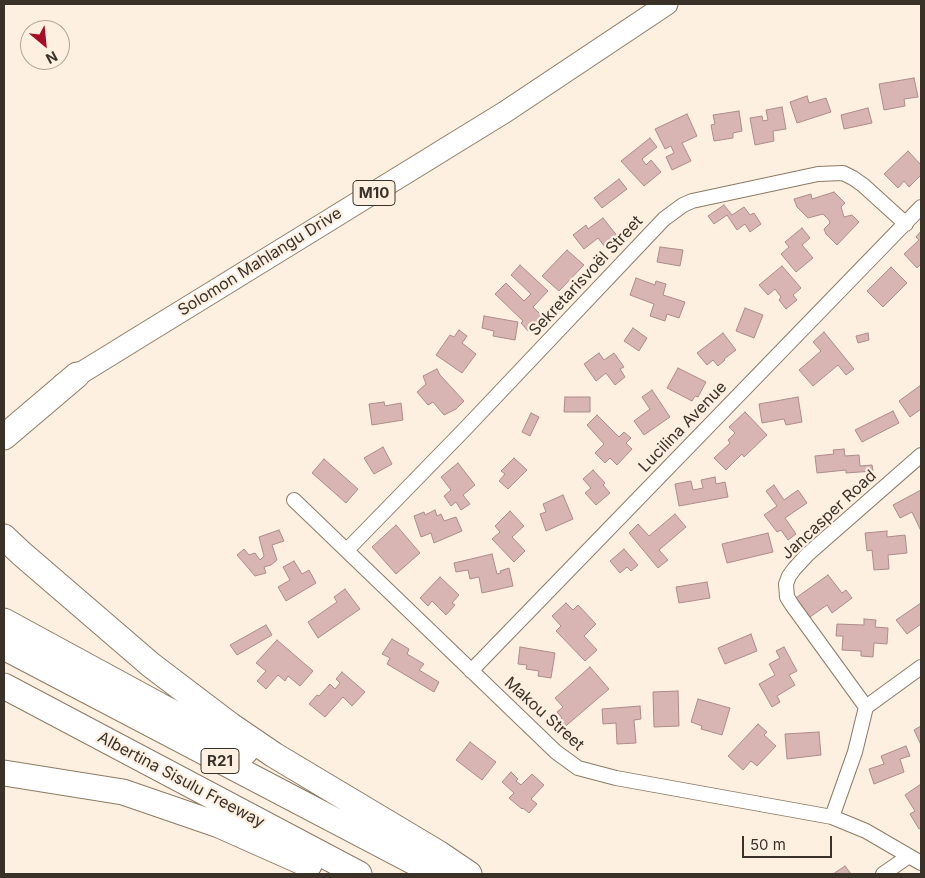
<!DOCTYPE html>
<meta charset="utf-8">
<style>
body{margin:0}
#map{position:relative;width:925px;height:878px;overflow:hidden;background:#fdf0e1;font-family:Inter,sans-serif}
canvas{display:block}
.frame{position:absolute;inset:0;border:5px solid #3a3228;pointer-events:none}
.north{position:absolute;left:20px;top:20px;width:50px;height:50px;box-sizing:border-box;background:#fdf0e1;border:1px solid #afa497;border-radius:50%;rotate:152deg;font-size:14px;font-weight:700;line-height:20px;text-align:center;color:#3a3228}
.north::after{content:'';display:block;margin:auto;width:18px;height:22px;background:#a70e26;clip-path:polygon(50% 0,100% 100%,50% 72%,0 100%)}
.scale{position:absolute;left:742px;top:836px;width:90px;height:22px;box-sizing:border-box;border:2px solid #3a3228;border-top:0;padding-left:6px;font-size:15px;line-height:18px;white-space:nowrap;color:#3a3228;-webkit-text-stroke:4px #fdf0e1;paint-order:stroke}
</style>
<div id="map">
<canvas width="925" height="878"></canvas>
<div class="frame"></div>
<div class="north">N</div>
<div class="scale">50 m</div>
</div>
<script>
const ctx = document.querySelector('canvas').getContext('2d');
ctx.lineJoin = 'round';
function fill(path, color) { ctx.fillStyle = color; ctx.fill(path, 'evenodd'); }
const poly = rows => new Path2D(rows.map(r => 'M' + r).join(''));
function trace(path, color, width, dash) { ctx.strokeStyle = color; ctx.lineWidth = width; ctx.lineCap = dash ? 'butt' : 'round'; ctx.setLineDash(dash || []); ctx.stroke(path); }
function write(font, color, halo, rows, align = 'center') {
  ctx.font = font + ' Inter,sans-serif'; ctx.lineWidth = 4.5; ctx.setLineDash([]); ctx.textBaseline = 'middle'; ctx.strokeStyle = halo; ctx.fillStyle = color; for (const [text, x, y, turn = 0] of rows) {
    ctx.save(); ctx.translate(x, y); ctx.rotate((+turn || 0) * Math.PI / 180); ctx.textAlign = isNaN(turn) ? turn : align; if (halo) ctx.strokeText(text, 0, 0); ctx.fillText(text, 0, 0); ctx.restore();
  }
}
const building = poly([
 [914,78,918,97,904,99,905,106,884,110,879,84,914,78],
 [807,96,809,103,826,98,831,112,797,123,790,102,807,96],
 [782,107,786,129,773,131,774,141,755,145,750,118,762,116,763,121,768,120,766,110,782,107],
 [868,108,872,123,844,129,841,115,868,108],
 [739,111,742,131,733,133,733,138,714,141,711,125,715,124,713,115,739,111],
 [687,114,697,136,682,143,691,161,672,170,666,157,674,153,671,146,665,149,655,129,687,114],
 [650,138,657,147,642,159,646,165,651,160,661,172,644,186,621,161,650,138],
 [908,151,921,165,921,175,909,187,904,181,898,188,884,174,908,151],
 [619,179,627,189,602,208,594,198,619,179],
 [834,192,845,203,841,207,844,217,852,215,859,222,837,245,826,234,824,229,830,223,829,220,823,214,808,218,797,207,794,199,811,194,812,199,834,192],
 [724,205,732,215,744,207,750,215,754,213,761,224,750,232,745,224,737,230,727,215,714,224,708,216,724,205],
 [603,218,618,237,605,247,598,238,584,249,573,235,586,225,588,229,603,218],
 [802,228,810,238,802,245,813,258,796,272,781,254,789,247,785,242,802,228],
 [921,231,921,264,917,268,904,254,919,240,916,237,921,231],
 [660,247,683,250,680,266,657,262,660,247],
 [567,250,584,265,559,291,542,276,567,250],
 [520,265,548,291,533,307,542,316,528,331,521,323,523,321,495,294,506,283,524,301,531,294,511,275,520,265],
 [782,266,801,288,793,295,797,300,786,309,779,300,781,297,775,289,768,295,759,285,782,266],
 [891,267,907,283,883,307,867,291,891,267],
 [636,278,655,285,656,281,666,284,663,295,685,302,679,318,667,314,665,321,650,316,654,304,630,295,636,278],
 [745,308,763,315,754,338,736,331,745,308],
 [484,316,518,322,515,340,493,336,494,331,482,328,484,316],
 [633,328,647,338,639,351,624,341,633,328],
 [459,330,467,336,462,343,476,354,462,373,436,355,450,335,454,337,459,330],
 [824,332,854,369,846,375,838,365,813,386,799,370,821,351,813,342,824,332],
 [723,333,736,350,724,359,725,360,718,366,713,360,707,365,697,353,723,333],
 [868,333,869,340,858,343,856,336,868,333],
 [599,353,604,360,614,353,624,367,620,369,625,377,615,385,606,373,596,381,584,364,599,353],
 [678,368,706,382,698,397,695,396,692,401,667,388,678,368],
 [437,369,440,375,464,401,456,409,444,415,433,402,428,405,417,392,426,384,423,376,437,369],
 [921,385,921,409,910,417,899,401,921,385],
 [652,390,670,417,644,435,634,421,650,409,642,397,652,390],
 [565,397,590,397,590,412,564,412,565,397],
 [798,397,802,422,786,425,784,419,762,423,759,404,798,397],
 [384,402,385,406,401,403,403,420,372,425,369,404,384,402],
 [893,411,899,423,862,442,855,430,893,411],
 [745,412,767,435,744,457,742,454,726,470,714,458,730,443,728,440,735,433,729,427,745,412],
 [531,413,539,417,530,436,522,432,531,413],
 [597,415,619,437,624,432,631,438,626,443,632,449,617,465,610,458,605,463,595,453,604,444,587,425,597,415],
 [383,447,392,464,374,474,364,458,383,447],
 [844,449,845,456,859,455,860,466,872,465,873,471,846,473,846,470,817,473,815,456,834,454,833,450,844,449],
 [514,458,527,470,508,489,499,481,505,474,501,471,514,458],
 [324,459,358,489,346,503,312,473,324,459],
 [458,463,475,485,463,495,470,504,461,510,456,502,451,506,444,496,451,490,441,477,458,463],
 [593,470,605,483,603,485,610,493,596,505,585,493,591,488,583,479,593,470],
 [715,477,716,484,725,482,728,497,679,506,675,484,691,481,693,490,703,488,701,480,715,477],
 [774,485,784,500,798,490,807,503,785,518,796,534,788,540,781,530,777,532,764,515,777,506,766,491,774,485],
 [921,490,921,531,912,512,900,518,893,505,921,490],
 [563,495,573,519,546,531,540,514,546,512,543,504,563,495],
 [435,510,437,516,441,514,444,521,456,517,462,531,434,543,431,533,421,537,414,516,424,512,425,515,435,510],
 [510,511,524,526,512,537,525,551,514,562,492,539,500,532,495,526,510,511],
 [675,514,686,527,659,550,668,560,658,568,629,533,638,524,649,536,675,514],
 [396,525,420,553,396,574,372,547,396,525],
 [279,530,284,541,272,545,277,560,271,565,264,567,266,573,255,576,237,555,244,549,249,555,255,553,260,560,264,556,259,537,279,530],
 [887,531,887,537,905,535,907,553,888,555,889,569,874,570,872,550,867,551,865,533,887,531],
 [768,533,773,552,727,563,722,544,768,533],
 [624,549,638,565,631,571,627,567,620,573,610,561,624,549],
 [492,554,497,574,501,573,500,571,509,568,513,586,482,593,479,577,470,579,468,570,456,572,454,563,492,554],
 [294,561,302,574,309,570,316,583,286,601,278,587,290,580,283,567,294,561],
 [828,575,842,593,846,590,852,598,832,613,827,605,807,619,793,600,828,575],
 [440,577,459,595,452,603,455,605,446,615,432,601,428,606,420,598,440,577],
 [707,582,710,598,679,603,676,587,707,582],
 [345,589,360,609,318,638,308,622,337,602,334,597,345,589],
 [566,603,573,610,578,605,596,624,584,636,597,650,585,661,556,631,561,626,552,616,566,603],
 [921,603,921,624,907,634,896,620,921,603],
 [864,619,876,620,875,627,888,628,887,644,874,643,873,657,861,656,861,651,842,650,843,636,836,636,837,624,864,625,864,619],
 [266,625,272,635,237,655,230,645,266,625],
 [751,634,757,651,725,664,718,648,751,634],
 [392,639,409,649,407,654,424,664,419,670,439,682,434,692,387,664,390,658,382,654,392,639],
 [277,640,313,671,300,686,288,676,285,681,278,675,266,689,257,681,266,671,256,663,277,640],
 [520,647,555,653,551,678,538,676,539,671,526,669,527,665,518,664,520,647],
 [784,647,797,671,789,675,795,685,777,696,780,702,772,707,759,684,775,675,769,664,780,658,776,651,784,647],
 [590,667,609,689,561,730,555,723,562,718,557,712,563,707,555,698,590,667],
 [342,672,365,692,352,706,343,697,325,717,309,704,317,695,319,696,330,684,335,689,340,683,336,679,342,672],
 [678,691,679,726,654,727,653,692,678,691],
 [698,699,730,708,722,735,701,729,702,726,691,722,698,699],
 [640,706,641,719,634,720,636,743,617,744,616,723,603,724,602,709,640,706],
 [758,724,767,732,764,735,776,746,757,766,751,761,743,770,728,756,758,724],
 [921,726,921,745,914,730,921,726],
 [819,732,821,755,787,759,785,734,819,732],
 [470,742,496,762,482,780,456,760,470,742],
 [906,746,910,756,900,759,904,772,874,784,869,769,884,764,881,756,906,746],
 [511,772,518,779,516,781,521,785,532,774,544,785,531,799,537,804,529,813,523,808,522,809,509,798,514,793,502,782,511,772],
 [921,784,921,828,919,829,910,814,915,811,905,795,921,784],
 [845,866,851,874,833,874,845,866]
]);
fill(building, '#d8b5b3');
trace(building, '#ad8b8a', 1);
const minor = poly([
 [294,500,556,752,578,768,616,778,832,817,866,831,921,863],
 [347,550,464,430,664,219,683,205,692,201,818,174,843,173,853,178,863,185,906,224],
 [471,671,921,207],
 [866,707,792,605,787,597,786,584,789,576,795,568,808,554,921,455],
 [832,817,855,752,866,707,921,667],
 [883,874,909,856]
]);
const primary = poly([
 [63,384,505,112,667,4]
]);
const motorway = poly([
 [4,437,77,375],
 [4,537,22,554,151,665,230,725,274,755,438,853,469,874],
 [4,621,245,752],
 [4,647,437,874],
 [4,686,359,874],
 [4,773,123,792,219,825,309,865]
]);
trace(minor, '#8d7a63', 16);
trace(primary, '#8d7a63', 23);
trace(motorway, '#8d7a63', 27);
trace(minor, '#fff', 14);
trace(primary, '#fff', 21);
trace(motorway, '#fff', 25);
for (const [x, y, w] of [
 [374,193,42],
 [220,761,38]
]) { const box = new Path2D(); box.roundRect(x - w / 2, y - 12.5, w, 25, 4); ctx.fillStyle = '#fdf0e1'; ctx.fill(box); trace(box, '#3a3228', 1); }
write('bold 15px', '#3a3228', null, [
 ["M10",374,193],
 ["R21",220,761]
]);
write('16px', '#3a3228', '#fdf0e1', [
 ["Solomon Mahlangu Drive",260,262,-32],
 ["Sekretarisvoël Street",586,276,-47],
 ["Lucilina Avenue",683,427,-46],
 ["Jancasper Road",829,515,-43],
 ["Makou Street",544,714,42],
 ["Albertina Sisulu Freeway",181,780,28]
]);
</script>
